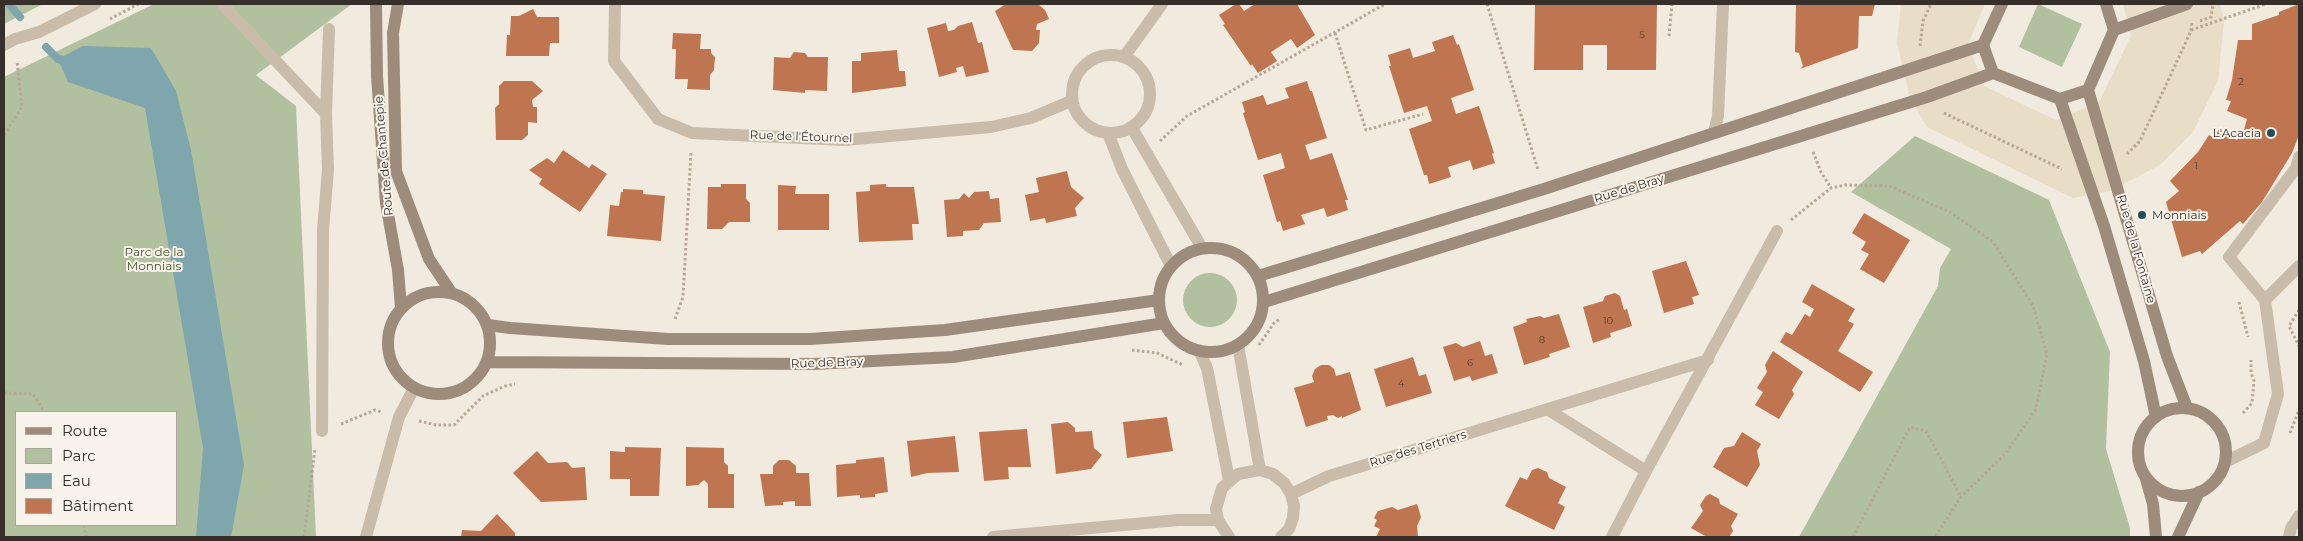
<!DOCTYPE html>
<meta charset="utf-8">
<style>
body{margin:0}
#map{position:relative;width:2303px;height:541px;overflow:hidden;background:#f1eade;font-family:Montserrat,sans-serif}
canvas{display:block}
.frame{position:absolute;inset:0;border:5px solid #372f2a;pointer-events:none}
.legend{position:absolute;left:15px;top:411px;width:162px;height:115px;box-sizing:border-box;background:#f9f4eb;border:1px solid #aba59e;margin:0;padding:6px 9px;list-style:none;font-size:15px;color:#372f2a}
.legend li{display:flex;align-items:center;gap:10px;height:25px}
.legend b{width:25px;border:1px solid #aba59e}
</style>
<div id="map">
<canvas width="2303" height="541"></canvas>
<div class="frame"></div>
<ul class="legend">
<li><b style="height:6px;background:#9d8b7c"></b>Route</li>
<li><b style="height:14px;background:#b1c09f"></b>Parc</li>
<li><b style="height:14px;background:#7fa6ad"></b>Eau</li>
<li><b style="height:14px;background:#bf754f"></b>Bâtiment</li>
</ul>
</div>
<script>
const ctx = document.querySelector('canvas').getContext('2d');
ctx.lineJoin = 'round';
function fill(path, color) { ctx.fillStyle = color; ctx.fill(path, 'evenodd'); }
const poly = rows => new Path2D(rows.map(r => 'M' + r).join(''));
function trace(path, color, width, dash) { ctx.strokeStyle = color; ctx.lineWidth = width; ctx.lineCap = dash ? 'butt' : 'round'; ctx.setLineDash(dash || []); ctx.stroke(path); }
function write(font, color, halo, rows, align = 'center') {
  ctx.font = font + ' Montserrat,sans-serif'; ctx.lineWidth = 4; ctx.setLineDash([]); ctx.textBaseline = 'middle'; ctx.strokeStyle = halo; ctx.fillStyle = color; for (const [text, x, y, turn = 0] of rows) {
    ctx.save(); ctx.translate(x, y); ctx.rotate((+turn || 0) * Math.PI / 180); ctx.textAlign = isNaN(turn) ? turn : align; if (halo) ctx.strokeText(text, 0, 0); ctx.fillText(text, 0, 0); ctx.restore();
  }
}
fill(poly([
 [4,4,43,4,4,24],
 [154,4,352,4,256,75,296,106,316,537,4,537,4,77],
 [16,412,176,412,176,525,16,525],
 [2038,4,2082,24,2062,67,2019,47],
 [1915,136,2049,200,2110,352,2106,449,2130,528,2130,537,1799,537,1938,286,1940,268,1951,249,1851,192],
 '1183 300a27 27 0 1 1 54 0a27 27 0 1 1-54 0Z'
]), '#b1c09f');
fill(poly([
 [1901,4,1985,4,1968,44,1984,86,2056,120,2099,102,2131,36,2123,4,2220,4,2224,21,2218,81,2193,132,2160,165,2110,191,2073,198,1927,127,1910,98,1897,43]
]), '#e8ddc6');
fill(poly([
 [83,46,151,48,176,91,191,150,244,465,231,537,196,537,203,448,145,108,68,82,58,59]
]), '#7fa6ad');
trace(poly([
 [9,4,20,17],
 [46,47,58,59,66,61]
]), '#7fa6ad', 8);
fill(poly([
 [1006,4,1038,4,1045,10,1049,19,1037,24,1036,30,1040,30,1039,43,1032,51,1013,50,995,11],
 [1236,4,1239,4,1244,11,1255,4,1297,4,1315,35,1297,48,1291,39,1271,52,1277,61,1258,73,1252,64,1251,66,1223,25,1225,24,1219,15],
 [1535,4,1657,4,1656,70,1607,70,1607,45,1583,45,1583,70,1534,70],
 [1796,4,1875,4,1872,16,1859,16,1858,48,1800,69,1803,66,1799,53,1795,52],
 [2299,4,2299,135,2292,153,2262,202,2243,224,2240,221,2202,254,2200,251,2182,257,2166,202,2179,191,2170,181,2198,152,2209,135,2214,138,2219,129,2237,140,2244,130,2247,119,2227,111,2231,101,2226,100,2232,80,2238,40,2252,40,2252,24,2279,15,2279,12],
 [533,9,537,17,559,17,559,43,550,43,549,56,506,56,507,35,510,35,511,16,519,16],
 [972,22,978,43,982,42,989,72,966,77,963,66,956,68,957,72,939,77,927,28,946,23,948,31,954,30,958,26],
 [673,33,701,34,700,49,711,49,711,53,715,57,714,70,710,75,710,90,687,89,688,79,675,79,676,49,672,49],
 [1453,35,1457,45,1459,44,1474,90,1451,98,1456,114,1479,106,1494,153,1492,154,1495,163,1473,170,1470,160,1448,167,1451,177,1429,184,1427,175,1424,175,1409,129,1432,121,1427,106,1404,113,1389,66,1391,66,1388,55,1410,48,1413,58,1435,51,1432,42],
 [897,50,899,71,905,71,906,86,852,93,852,61,861,61,861,53],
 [794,52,805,53,808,57,828,57,827,91,805,90,805,93,773,90,774,57,790,58],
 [504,81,532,81,543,91,532,100,533,107,537,107,537,123,528,122,528,135,522,140,496,140,495,108,499,104,499,86],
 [1307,81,1310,91,1312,91,1327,138,1305,145,1310,160,1332,153,1348,200,1345,200,1348,210,1327,217,1324,208,1301,215,1305,224,1283,231,1280,221,1277,222,1263,175,1285,168,1281,153,1258,160,1243,113,1245,112,1242,102,1263,95,1267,105,1289,98,1285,88],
 [563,150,589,168,592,164,607,174,580,212,539,184,542,179,529,170,547,158,554,163],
 [1067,171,1071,187,1084,198,1075,208,1077,216,1046,223,1045,218,1030,221,1025,195,1039,192,1036,178],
 [721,184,746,184,746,199,750,203,750,222,729,222,722,229,707,229,708,187,721,187],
 [886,184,886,187,914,187,919,224,912,224,913,240,859,242,856,192,870,191,870,185],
 [778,185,796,186,795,194,829,194,829,230,778,230],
 [623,189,643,190,643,194,665,196,661,241,607,236,610,205,619,206,621,192,623,192],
 [989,191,990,199,999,198,1001,222,984,223,979,230,963,231,963,236,947,237,944,200,959,199,964,193,969,198,974,192],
 [1864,213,1910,240,1884,283,1860,269,1869,254,1861,250,1866,242,1852,233],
 [1686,261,1699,295,1692,297,1694,304,1664,313,1652,271],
 [1812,284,1855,309,1848,321,1854,324,1838,351,1873,372,1860,392,1780,342,1786,332,1792,335,1805,314,1810,317,1814,309,1802,302],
 [1615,293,1620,296,1624,310,1627,309,1632,326,1610,333,1611,337,1593,343,1583,307,1603,301,1605,296],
 [1559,314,1570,347,1549,354,1550,357,1524,365,1513,327,1527,322,1526,319,1540,316,1544,318],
 [1480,341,1485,356,1492,354,1498,373,1472,381,1470,376,1454,381,1443,347,1456,343,1463,347],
 [1773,351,1803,372,1792,390,1794,394,1779,419,1755,405,1763,392,1757,388,1767,372,1765,365],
 [1413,357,1419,376,1426,374,1432,393,1386,407,1374,369],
 [1321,365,1329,365,1334,369,1336,376,1350,372,1361,410,1342,418,1342,416,1338,418,1333,415,1327,416,1328,420,1306,427,1294,388,1314,382,1312,376,1315,369],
 [1167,417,1173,451,1127,458,1123,422],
 [1068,422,1075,428,1075,432,1092,431,1094,448,1102,455,1091,469,1056,474,1051,424],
 [1027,429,1031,467,1008,467,1009,479,984,481,979,432],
 [1742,432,1761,444,1757,451,1760,465,1747,487,1713,467,1724,448,1734,446],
 [955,436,959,472,927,473,911,477,907,441],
 [625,447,661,448,659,496,630,496,630,479,610,479,610,451,625,452],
 [686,447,724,448,724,462,728,466,728,474,734,474,734,508,708,508,708,484,704,480,698,485,686,486],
 [537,451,548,463,567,462,572,468,585,467,587,500,541,502,513,473],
 [884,457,888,492,875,494,875,497,860,498,860,495,837,497,836,465,856,463,856,460],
 [779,460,789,460,796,466,796,473,809,473,811,506,795,506,795,501,783,502,783,505,765,506,760,474,773,474,773,466],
 [1538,468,1547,472,1549,478,1566,487,1558,503,1565,507,1554,530,1505,506,1520,477,1527,480,1532,470],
 [1710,494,1719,499,1720,504,1738,514,1731,526,1733,531,1729,537,1707,537,1691,528,1703,511,1700,505,1706,496],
 [1417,504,1421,517,1417,526,1418,537,1376,537,1380,529,1374,526,1377,520,1374,518,1378,511,1392,507,1398,510],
 [497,514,515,533,515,537,461,537,462,530,481,531]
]), '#bf754f');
trace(poly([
 [1487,4,1538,170],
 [110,19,138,4],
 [2200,21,2211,17,2213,4],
 [2191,30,2266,4],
 [1335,33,1366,130,1423,114],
 [1669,36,1672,4],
 [1920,46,1923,21,1931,4],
 [1944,113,2062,169],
 [4,135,22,107,17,61],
 [1160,141,1187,116,1385,4],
 [1813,152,1821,172,1831,188],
 [2127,154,2140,141,2191,31,2192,22],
 [1791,220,1831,188,1845,185,1889,186,1950,212,1993,242,2033,306,2047,354,2036,409,2005,454,1961,497,1935,537],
 [2239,302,2248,337],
 [2299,310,2289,326,2299,346],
 [675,319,683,297,691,152],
 [1259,345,1274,323,1280,319],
 [1132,350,1157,353,1183,365],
 [4,393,33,394,44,412],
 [2243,413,2252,403,2254,381,2251,373,2251,360],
 [419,421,436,425,454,425,483,396,505,386,515,384],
 [341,424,375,410,382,412],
 [2290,433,2299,410],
 [84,525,86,537],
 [304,537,315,449],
 [1853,537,1910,427,1926,431,1961,497]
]), '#b5a695', 3, [2.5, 2.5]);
trace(poly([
 [222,4,326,114],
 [322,431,323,230,328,170,326,114,329,29]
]), '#c9bcab', 12);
trace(poly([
 [615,4,614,61,658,119,692,133,845,140,991,127,1031,118,1071,101],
 [4,45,15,39,39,32,95,4],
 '1072 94a39 39 0 1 1 78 0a39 39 0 1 1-78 0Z',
 [1124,57,1162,4],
 [1132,128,1202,248],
 [1714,132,1718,116,1723,4],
 [1108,133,1122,169,1171,266],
 [2265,300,2229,257,2296,168,2299,157],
 [1238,345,1260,470],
 [1199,350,1207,368,1229,480],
 [1547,409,1646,471],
 [2225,462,2264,443,2278,394,2265,300,2299,266],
 [1291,494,1329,476,1708,360],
 [366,537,399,417,414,388],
 [993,537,1178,520,1218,520],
 [1229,537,1218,520,1216,509,1222,488,1238,474,1260,470,1273,474,1284,483,1291,494,1294,506,1293,518,1289,529,1281,537],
 [1612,537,1646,471,1777,231],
 [2289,537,2291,528,2299,516]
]), '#c9bcab', 12);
trace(poly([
 [376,4,377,76,386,203,398,270,401,308],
 [398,4,393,33,396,171,429,259,451,292],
 [2002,4,1983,45,1993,73,2060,99,2088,90,2114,30,2106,4],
 [2114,30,2187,4],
 [2088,90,2167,356,2187,408],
 [2060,99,2104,226,2144,361,2156,417],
 '1159 300a52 52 0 1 1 104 0a52 52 0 1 1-104 0Z',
 [1258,276,1544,189,1983,45],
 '388 343a51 51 0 1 1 102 0a51 51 0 1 1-102 0Z',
 [1264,302,1927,97,1993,73],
 [488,325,510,328,668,339,810,339,945,330,1159,300],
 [487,362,814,364,953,357,1164,323],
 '2138 452a44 44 0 1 1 88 0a44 44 0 1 1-88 0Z',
 [2146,479,2153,504,2156,537],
 [2178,537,2199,492]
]), '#9d8b7c', 12);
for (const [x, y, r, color] of [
 [2271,133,5,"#214e57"],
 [2142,215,5,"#214e57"]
]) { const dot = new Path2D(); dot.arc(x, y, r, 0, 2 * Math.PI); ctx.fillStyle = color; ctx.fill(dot); trace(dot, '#f9f4eb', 2); }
write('10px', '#594033', null, [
 ["5",1642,35],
 ["2",2241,82],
 ["1",2196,166],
 ["10",1608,321],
 ["8",1542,340],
 ["6",1470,363],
 ["4",1401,384]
]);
write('12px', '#372f2a', '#f9f4eb', [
 ["L'Acacia",2261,133],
 ["Monniais",2152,215,"left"]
], 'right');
write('12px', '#372f2a', '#f9f4eb', [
 ["Rue de l'Étournel",801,137,2],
 ["Route de Chantepie",384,156,-95],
 ["Rue de Bray",1629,189,-17],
 ["Rue de la Fontaine",2136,249,74],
 ["Rue de Bray",827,363,-2],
 ["Rue des Tertriers",1418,449,-17]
]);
write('12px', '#43542f', '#f9f4eb', [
 ["Parc de la",154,252],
 ["Monniais",154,266]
]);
</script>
